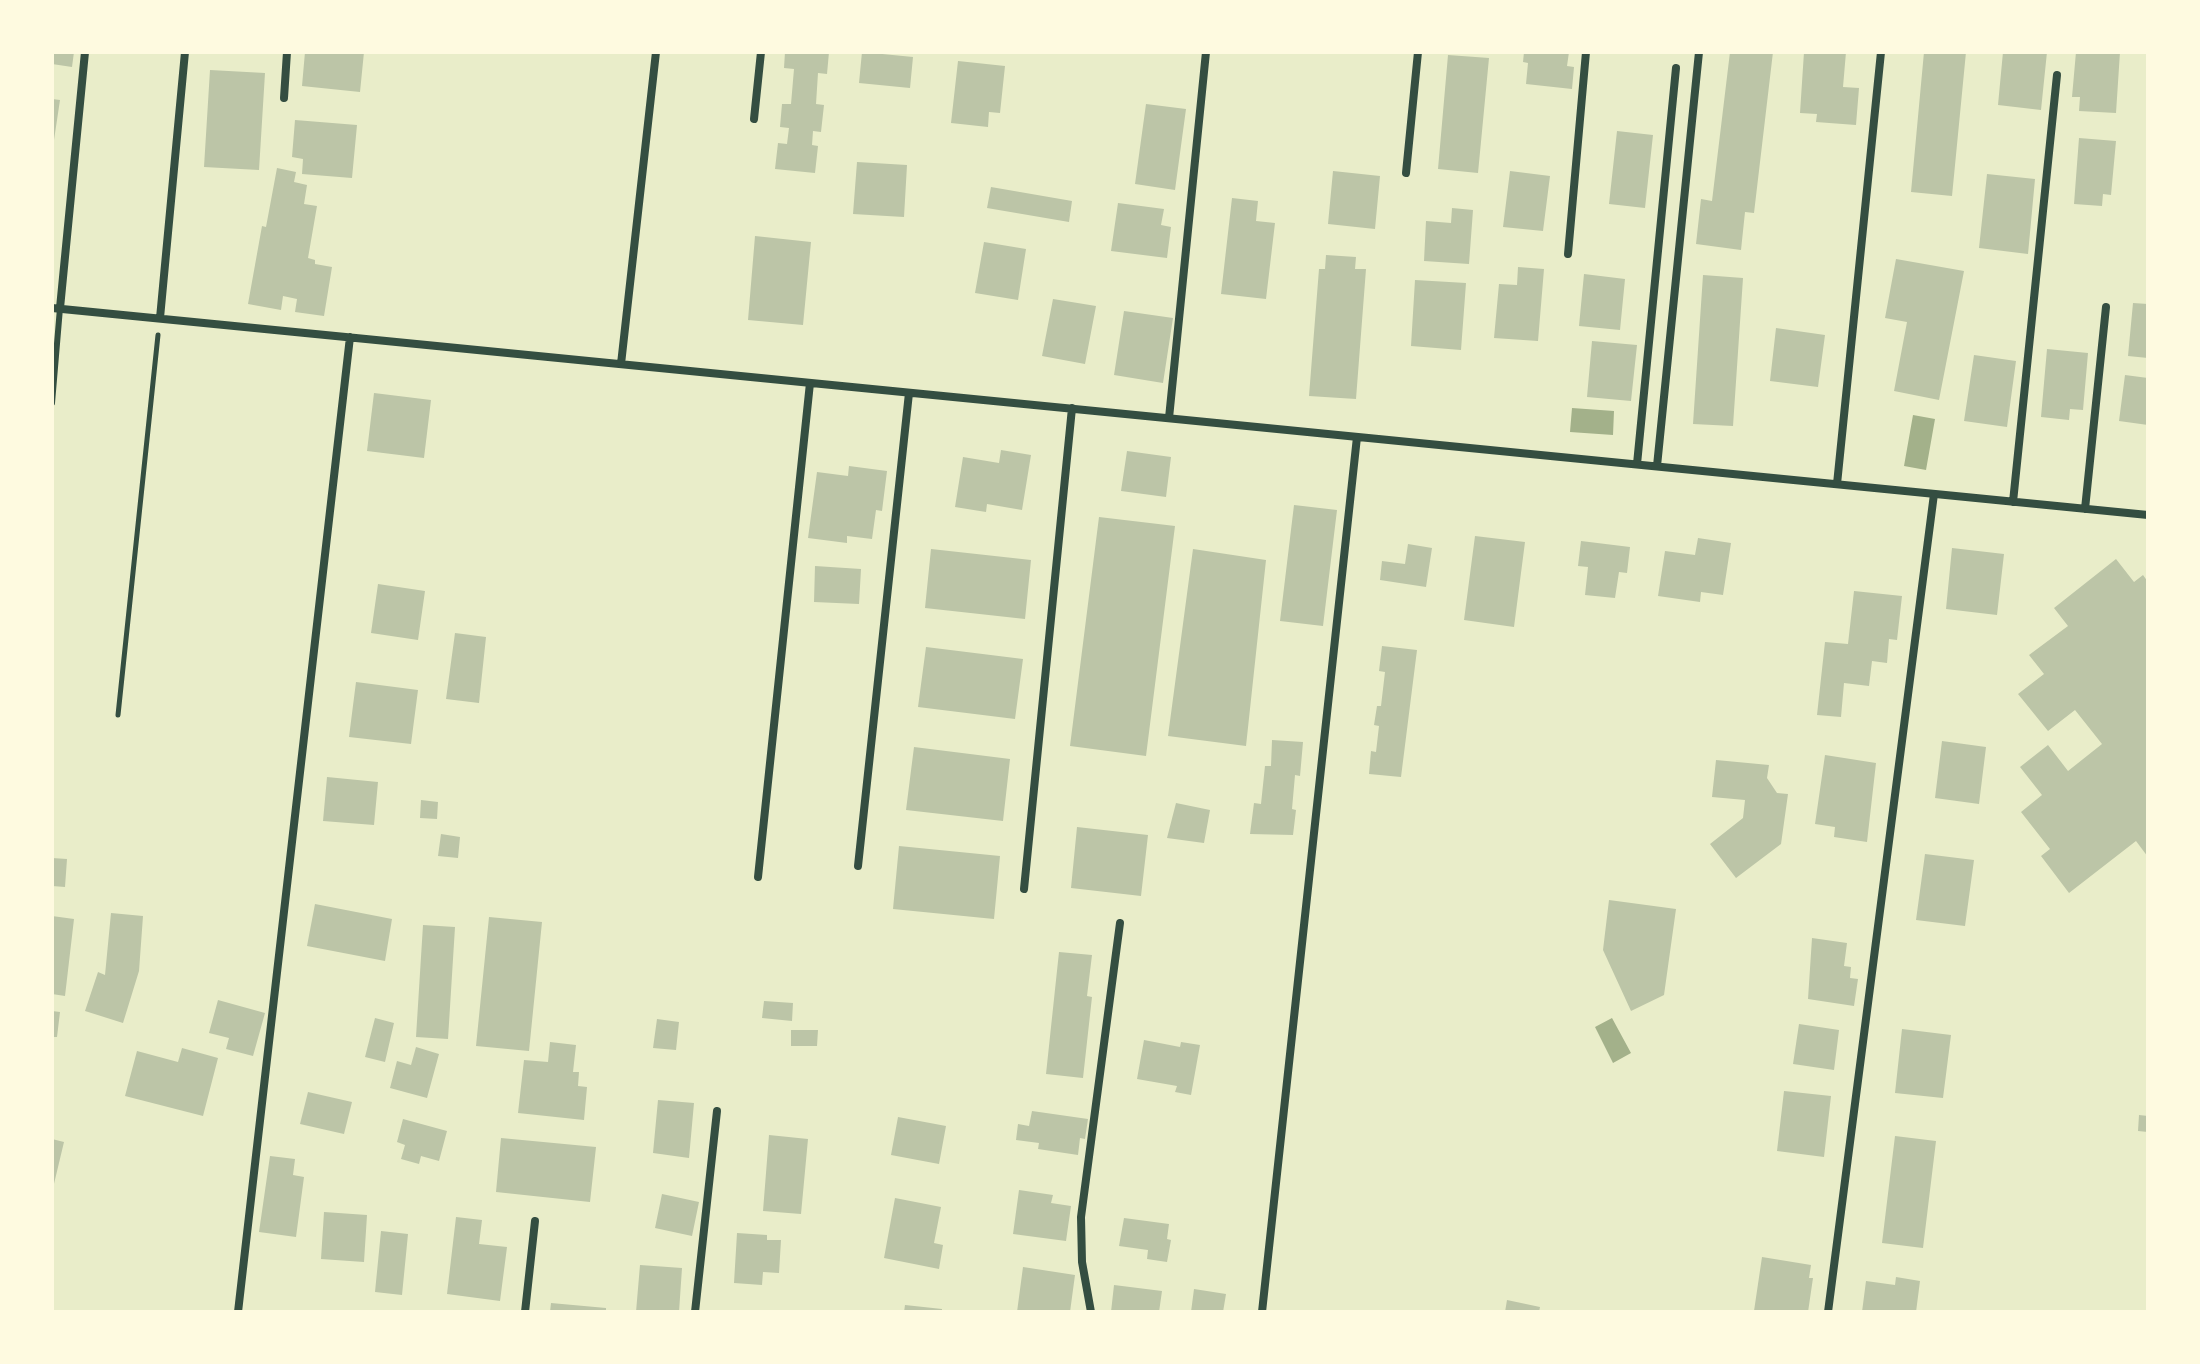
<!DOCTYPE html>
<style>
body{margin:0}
#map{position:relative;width:2200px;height:1364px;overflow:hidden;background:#e9edc9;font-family:"Sofia Sans Condensed",sans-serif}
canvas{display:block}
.frame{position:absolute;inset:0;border:54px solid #fefae0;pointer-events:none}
</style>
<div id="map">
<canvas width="2200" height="1364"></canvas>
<div class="frame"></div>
</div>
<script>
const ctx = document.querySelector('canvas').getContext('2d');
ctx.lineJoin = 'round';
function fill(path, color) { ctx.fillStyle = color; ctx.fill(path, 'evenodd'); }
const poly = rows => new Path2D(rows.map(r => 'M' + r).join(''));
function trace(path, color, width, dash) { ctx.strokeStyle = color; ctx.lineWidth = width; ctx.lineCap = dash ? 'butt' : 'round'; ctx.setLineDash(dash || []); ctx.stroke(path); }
fill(poly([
 [1572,408,1614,411,1613,435,1570,432],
 [1913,415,1935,419,1926,470,1904,466],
 [1612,1018,1631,1053,1613,1063,1595,1027]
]), '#a3b18a');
fill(poly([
 [52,52,74,52,72,67,52,64],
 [305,52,364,52,360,92,302,86],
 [785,52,829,52,827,74,818,73,816,104,824,105,821,132,813,131,812,145,818,146,815,173,775,169,778,143,787,144,789,128,780,127,782,104,791,104,794,69,784,68],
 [862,52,913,57,910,88,859,83],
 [1524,52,1569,52,1567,66,1574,67,1572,89,1526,84,1528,63,1523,62],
 [1730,52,1773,52,1754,213,1745,212,1741,250,1696,244,1701,199,1712,201],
 [1804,52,1846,52,1843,87,1859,88,1856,125,1816,122,1817,114,1800,113],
 [1924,52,1966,52,1952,196,1911,192],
 [2003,52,2047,52,2041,110,1998,105],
 [2076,52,2120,52,2116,113,2079,111,2080,97,2072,97],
 [1448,55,1489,58,1478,173,1438,169],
 [958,61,1005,66,1000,113,989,112,988,127,951,123],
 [210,70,265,73,259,170,204,167],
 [52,99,60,100,54,140,52,140],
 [1146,104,1186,109,1175,190,1135,184],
 [295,120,357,125,352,178,302,174,303,159,292,157],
 [1617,131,1653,135,1645,208,1609,204],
 [2079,138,2116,141,2111,195,2103,194,2102,206,2074,204],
 [857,162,907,165,904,217,853,214],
 [277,168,296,172,294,182,307,185,304,204,317,206,308,258,315,260,315,264,332,267,324,316,295,312,297,299,283,296,281,310,248,304,262,226,266,227],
 [1333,171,1380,176,1375,229,1328,224],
 [1510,171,1550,176,1543,231,1503,227],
 [1987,174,2035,179,2028,254,1979,248],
 [991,187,1072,201,1069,222,987,208],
 [1232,198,1258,201,1256,221,1275,223,1266,299,1221,294],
 [1118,203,1164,209,1161,225,1171,227,1167,258,1111,251],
 [1452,208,1473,210,1469,264,1424,261,1426,221,1451,223],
 [755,236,811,242,803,325,748,320],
 [984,242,1026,249,1018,300,975,293],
 [1326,255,1356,257,1355,269,1366,269,1356,399,1309,396,1319,269,1325,269],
 [1896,259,1964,271,1939,400,1894,391,1907,322,1885,318],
 [1518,267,1544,269,1538,341,1494,338,1499,284,1517,285],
 [1584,274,1625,279,1620,330,1579,326],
 [1703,275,1743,278,1733,426,1693,424],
 [1415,280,1466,283,1461,350,1411,346],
 [1053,299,1096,306,1085,364,1042,356],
 [2133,303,2148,304,2148,358,2128,356],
 [1124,311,1173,318,1163,383,1114,375],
 [1776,328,1825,335,1818,387,1770,381],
 [1592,341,1637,345,1631,401,1587,397],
 [2047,349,2088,353,2083,410,2070,409,2069,420,2041,417],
 [1974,355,2016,361,2007,427,1964,421],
 [2125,375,2148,378,2148,425,2119,421],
 [374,393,431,400,424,458,367,451],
 [1001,450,1031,455,1022,510,987,504,986,512,955,507,963,457,999,463],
 [1127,451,1171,457,1166,497,1121,491],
 [849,466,887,471,882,511,876,510,872,539,847,536,847,543,808,538,817,472,848,476],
 [1294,505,1337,510,1323,626,1280,621],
 [1099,517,1175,526,1146,756,1070,746],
 [1475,536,1525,542,1514,627,1464,620],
 [1698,538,1731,543,1723,595,1701,592,1700,602,1658,596,1665,551,1695,555],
 [1581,541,1630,547,1627,573,1619,572,1615,598,1585,595,1588,567,1578,566],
 [1408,544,1432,548,1426,587,1380,580,1382,561,1405,564],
 [1952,548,2004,554,1997,615,1946,609],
 [931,549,1031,560,1025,619,925,608],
 [1193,549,1266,560,1246,746,1168,736],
 [2116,559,2134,582,2143,575,2148,582,2148,857,2136,841,2069,893,2041,856,2050,849,2021,812,2042,795,2020,767,2048,745,2068,771,2102,744,2075,710,2048,731,2018,694,2044,674,2029,655,2068,626,2054,608],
 [815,566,861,569,859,604,814,602],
 [378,584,425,591,418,640,371,633],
 [1854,591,1902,596,1897,640,1889,639,1887,663,1872,661,1869,686,1844,683,1841,717,1817,715,1825,642,1848,644],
 [455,633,486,637,479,703,446,699],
 [1382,646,1417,650,1401,777,1369,774,1371,751,1376,752,1379,726,1374,725,1377,706,1381,706,1385,672,1379,671],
 [926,647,1023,659,1015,719,918,707],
 [356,682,418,690,411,744,349,737],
 [1272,740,1303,742,1300,776,1295,775,1292,809,1296,810,1293,835,1250,834,1254,803,1261,804,1265,766,1271,766],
 [1942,741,1986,747,1979,804,1935,798],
 [914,747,1010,759,1003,821,906,810],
 [1825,755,1876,763,1867,842,1834,837,1835,827,1815,824],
 [1716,760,1769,765,1767,778,1777,793,1788,794,1781,844,1736,878,1710,844,1743,818,1745,800,1712,797],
 [327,777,378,782,374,825,323,821],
 [421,800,438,802,437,819,420,818],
 [1176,803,1210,810,1204,843,1167,838],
 [1077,827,1148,835,1141,896,1071,888],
 [441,834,460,837,458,858,438,856],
 [899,846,1000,856,994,919,893,909],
 [1925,854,1974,860,1965,926,1916,920],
 [52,858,67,859,65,887,52,886],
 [1609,900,1676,909,1664,995,1631,1011,1603,950],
 [315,904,392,919,385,961,307,946],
 [111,913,143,916,139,971,123,1023,85,1011,98,972,105,975],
 [52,916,74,919,65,996,52,994],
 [489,917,542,922,529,1051,476,1046],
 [423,925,455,927,448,1039,416,1037],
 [1812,938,1847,943,1844,966,1851,967,1850,978,1858,979,1854,1006,1808,999],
 [1059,952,1092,955,1087,996,1092,997,1083,1078,1046,1074],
 [218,1000,265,1013,253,1056,226,1049,229,1038,209,1033],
 [764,1001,793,1003,792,1021,762,1018],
 [52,1011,60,1012,57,1037,52,1037],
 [375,1018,394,1023,385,1062,365,1057],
 [657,1019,679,1022,676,1050,653,1048],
 [1799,1024,1839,1030,1834,1070,1793,1064],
 [1902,1029,1951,1035,1943,1098,1895,1093],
 [791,1030,818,1030,817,1046,791,1046],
 [1144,1040,1180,1047,1181,1042,1200,1045,1191,1095,1175,1092,1177,1086,1137,1079],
 [550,1042,576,1045,573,1072,579,1072,578,1086,587,1087,584,1120,518,1113,524,1060,548,1062],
 [416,1047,439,1054,427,1098,390,1088,397,1061,411,1065],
 [182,1048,218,1058,203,1116,125,1096,137,1051,178,1062],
 [1784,1091,1831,1096,1824,1157,1777,1151],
 [308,1092,352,1102,344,1134,300,1124],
 [658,1100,694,1103,689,1158,653,1153],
 [1032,1111,1088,1119,1085,1139,1080,1138,1078,1155,1038,1149,1039,1143,1016,1140,1018,1124,1029,1126],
 [2139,1115,2148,1116,2148,1132,2138,1131],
 [898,1117,946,1126,939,1164,891,1155],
 [403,1119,447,1131,439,1161,421,1156,419,1164,401,1159,405,1145,397,1142],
 [769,1135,808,1139,801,1214,763,1211],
 [1895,1136,1936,1141,1923,1248,1882,1243],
 [501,1138,596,1147,590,1202,496,1192],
 [52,1139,64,1142,53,1188,52,1188],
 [270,1156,295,1159,293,1175,304,1177,296,1237,259,1232],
 [1019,1190,1053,1195,1051,1203,1071,1206,1066,1241,1013,1234],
 [662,1194,699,1202,692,1236,655,1228],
 [895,1198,941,1207,934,1243,943,1245,939,1269,884,1258],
 [324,1212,367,1215,364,1262,321,1259],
 [456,1217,482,1220,479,1244,507,1247,500,1301,447,1294],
 [1124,1218,1169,1224,1167,1239,1171,1240,1167,1262,1147,1259,1148,1250,1119,1246],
 [381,1231,408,1234,402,1295,375,1292],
 [737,1233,767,1235,767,1240,781,1240,779,1273,763,1272,762,1285,734,1283],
 [1762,1257,1811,1265,1809,1278,1813,1278,1808,1312,1754,1311],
 [640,1265,682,1268,679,1312,636,1312],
 [1023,1267,1075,1275,1070,1312,1017,1312],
 [1896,1277,1920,1281,1916,1312,1862,1312,1866,1281,1895,1285],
 [1114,1285,1162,1291,1159,1312,1111,1312],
 [1194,1289,1226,1294,1223,1312,1191,1312],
 [1507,1300,1540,1307,1539,1312,1505,1312],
 [551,1303,606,1308,606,1312,550,1312],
 [905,1305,942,1309,942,1312,904,1312]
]), '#bcc5a7');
trace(poly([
 [118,715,158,335]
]), '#344e41', 5);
trace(poly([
 [52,403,60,308]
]), '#344e41', 6);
trace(poly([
 [284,98,287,52],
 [754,119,761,52],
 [1406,173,1418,52],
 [1568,254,1586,52],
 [52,308,2148,515],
 [60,308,85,52],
 [160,318,185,52],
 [621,364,656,52],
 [1169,418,1206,52],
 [1637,464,1676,68],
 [1657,466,1699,52],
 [1837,484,1881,52],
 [2013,502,2057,75],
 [2085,509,2106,307],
 [858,866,909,393],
 [758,877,810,383],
 [1024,889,1072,408],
 [238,1312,350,337],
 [525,1312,535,1221],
 [695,1312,717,1111],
 [1091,1312,1082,1262,1081,1217,1120,923],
 [1262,1312,1357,437],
 [1828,1312,1934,494]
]), '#344e41', 8);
</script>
